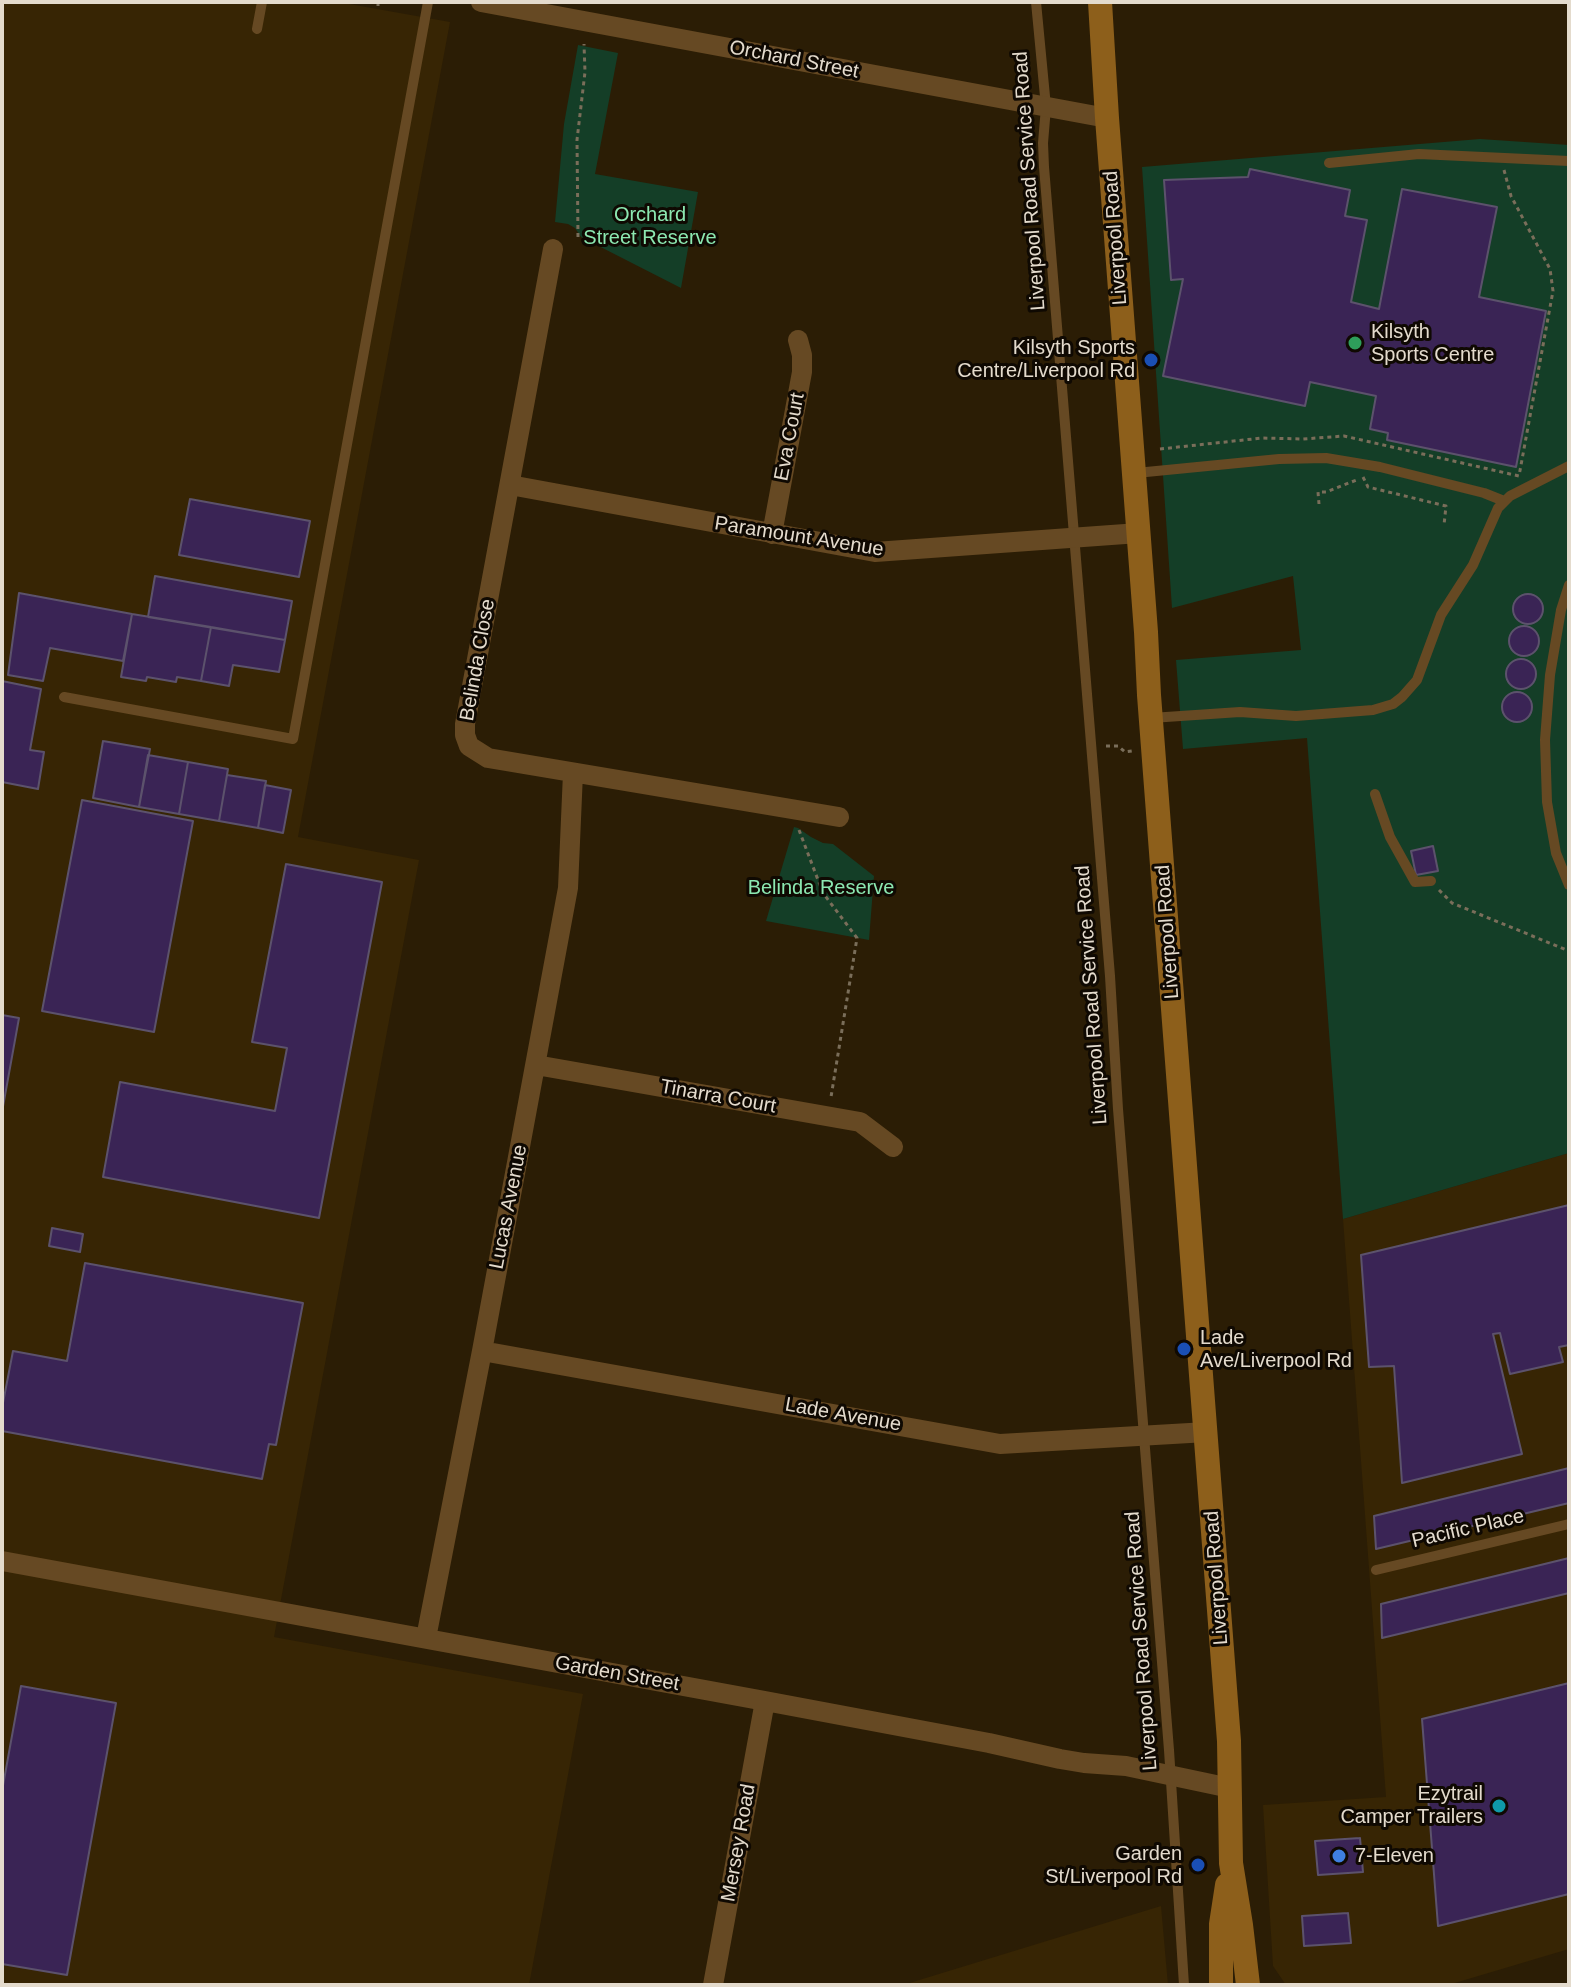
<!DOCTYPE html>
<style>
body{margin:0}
#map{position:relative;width:1571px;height:1987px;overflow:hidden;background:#2b1d05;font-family:Arial,sans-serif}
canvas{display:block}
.frame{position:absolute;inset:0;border:4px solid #e4dbcd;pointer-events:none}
</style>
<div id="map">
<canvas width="1571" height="1987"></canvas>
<div class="frame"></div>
</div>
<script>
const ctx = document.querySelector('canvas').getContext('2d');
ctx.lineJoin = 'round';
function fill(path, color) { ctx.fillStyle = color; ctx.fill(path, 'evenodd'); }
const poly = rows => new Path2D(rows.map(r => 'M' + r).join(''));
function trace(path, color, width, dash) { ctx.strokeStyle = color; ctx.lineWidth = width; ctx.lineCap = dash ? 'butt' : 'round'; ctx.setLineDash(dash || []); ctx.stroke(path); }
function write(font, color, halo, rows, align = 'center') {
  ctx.font = font + ' Arial,sans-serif'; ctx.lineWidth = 6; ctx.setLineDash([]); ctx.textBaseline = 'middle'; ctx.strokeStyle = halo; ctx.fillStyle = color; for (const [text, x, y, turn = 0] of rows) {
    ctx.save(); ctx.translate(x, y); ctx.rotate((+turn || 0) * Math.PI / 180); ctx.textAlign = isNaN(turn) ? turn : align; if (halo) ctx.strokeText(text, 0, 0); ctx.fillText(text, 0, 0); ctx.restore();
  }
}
fill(poly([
 [2,2,338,2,450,22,298,837,419,860,274,1637,583,1694,529,1985,2,1985],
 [1569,1153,1569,1949,1448,1985,1286,1985,1273,1966,1263,1805,1386,1797,1343,1219],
 [1161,1906,1168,1985,903,1985]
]), '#372504');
fill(poly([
 [578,45,618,53,595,174,698,192,681,288,581,237,575,228,568,224,555,222,564,124],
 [1480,139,1569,145,1569,1153,1343,1219,1307,738,1183,749,1176,660,1301,650,1293,576,1172,608,1142,167],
 [794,827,798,828,811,837,823,843,833,844,874,876,869,940,766,921]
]), '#143e27');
const building = poly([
 [1250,169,1350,190,1345,216,1367,220,1351,302,1379,309,1402,189,1497,207,1479,297,1546,311,1516,467,1387,440,1388,433,1370,429,1376,396,1310,382,1305,406,1163,376,1183,279,1171,280,1164,180,1248,177,1250,169],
 [190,499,310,521,299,577,179,555,190,499],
 [155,576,292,601,285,640,148,617,155,576],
 [19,593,132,614,123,661,50,648,43,681,8,675,19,593],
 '1513 609a15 15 0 1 1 30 0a15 15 0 1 1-30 0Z',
 [132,614,211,627,201,681,177,677,176,682,147,677,146,681,121,677,132,614],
 '1509 641a15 15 0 1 1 30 0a15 15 0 1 1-30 0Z',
 [211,627,285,640,279,672,233,665,229,686,201,681,211,627],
 '1506 674a15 15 0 1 1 30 0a15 15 0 1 1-30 0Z',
 [2,681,41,689,30,750,44,752,38,789,2,782,2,681],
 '1502 707a15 15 0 1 1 30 0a15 15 0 1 1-30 0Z',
 [103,741,150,749,139,807,93,798,103,741],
 [148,755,188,762,179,814,139,807,148,755],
 [188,762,228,769,219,821,179,814,188,762],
 [227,775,266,781,258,828,219,821,227,775],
 [265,785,291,790,283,833,258,828,265,785],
 [82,800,193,821,154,1032,42,1011,82,800],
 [1433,846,1438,871,1416,875,1411,851,1433,846],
 [286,864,382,882,319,1218,103,1177,120,1082,275,1111,287,1048,252,1042,286,864],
 [2,1015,19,1018,2,1112,2,1015],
 [1569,1205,1569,1345,1559,1347,1563,1362,1510,1374,1500,1333,1493,1334,1522,1454,1402,1483,1394,1366,1369,1367,1361,1255,1569,1205],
 [52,1228,83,1234,80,1252,49,1246,52,1228],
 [85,1263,303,1303,276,1445,269,1444,262,1479,2,1431,2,1408,13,1351,67,1361,85,1263],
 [1569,1468,1569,1503,1376,1549,1374,1516,1569,1468],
 [1569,1558,1569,1593,1382,1638,1381,1604,1569,1558],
 [1569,1683,1569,1894,1438,1926,1422,1719,1569,1683],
 [21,1686,116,1703,67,1975,2,1964,2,1791,21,1686],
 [1360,1838,1363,1872,1318,1875,1315,1841,1360,1838],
 [1348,1913,1351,1943,1304,1946,1302,1916,1348,1913]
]);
fill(building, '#3a2455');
trace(building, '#5c526c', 2);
trace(poly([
 [378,6,378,2],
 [1504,170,1511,196,1550,269,1553,291,1519,476],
 [578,237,577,140,585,72,584,44],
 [1160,449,1262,438,1303,439,1344,436,1519,476],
 [1363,477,1368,487,1446,506,1444,525],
 [1319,504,1318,492,1326,492,1359,479],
 [1106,746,1118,746,1125,752,1132,751],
 [799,830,823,893,857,938,831,1097],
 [1439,890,1452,903,1569,951]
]), '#7a6e5a', 3, [4, 4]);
trace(poly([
 [1036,2,1046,107,1043,143,1044,167,1110,976,1118,1109,1169,1750,1184,1985],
 [257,29,262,2],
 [1329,163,1419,154,1569,161],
 [1136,473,1279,459,1326,458,1380,467,1484,493,1504,501],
 [1569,585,1561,610,1550,675,1545,740,1547,802,1556,853,1569,885],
 [64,697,293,739,428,2],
 [1151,718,1240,712,1296,716,1373,710,1393,704,1402,697,1417,680,1441,615,1473,565,1498,508,1510,496,1569,466],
 [1375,794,1390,837,1415,882,1431,881],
 [1376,1570,1569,1524]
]), '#664923', 10);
trace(poly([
 [481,2,1107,118],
 [553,249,465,724,465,735,469,746,488,758,839,817],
 [510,485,875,552,1139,533],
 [772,534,802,372,802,355,798,340],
 [536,1065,860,1122,893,1147],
 [482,1351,1000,1444,1207,1432],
 [2,1561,765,1701,989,1743,1060,1759,1084,1763,1126,1766,1230,1788],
 [426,1638,482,1351,568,888,573,773],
 [713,1985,765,1701]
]), '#664923', 20);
trace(poly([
 [1100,2,1107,118,1146,632,1149,695,1229,1741,1231,1863,1241,1925,1248,1985],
 [1221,1985,1221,1924,1227,1885]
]), '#8d5f1b', 24);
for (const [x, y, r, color] of [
 [1355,343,8,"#2e9e5b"],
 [1151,360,8,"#1a4fb4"],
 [1184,1349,8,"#1a4fb4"],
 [1499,1806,8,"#0f9aa8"],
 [1339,1856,8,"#3f7fe0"],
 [1198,1865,8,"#1a4fb4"]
]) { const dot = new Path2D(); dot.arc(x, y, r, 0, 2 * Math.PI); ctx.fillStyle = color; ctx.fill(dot); trace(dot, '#0f0902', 3); }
write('20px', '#e4dbcd', '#0f0902', [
 ["Orchard Street",794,60,11],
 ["Liverpool Road Service Road",1030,181,-94],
 ["Liverpool Road",1116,238,-94],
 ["Eva Court",790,437,-79],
 ["Paramount Avenue",799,537,9],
 ["Belinda Close",478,660,-80],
 ["Liverpool Road",1168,932,-94],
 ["Liverpool Road Service Road",1092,995,-94],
 ["Tinarra Court",718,1097,10],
 ["Lucas Avenue",509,1207,-79],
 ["Lade Avenue",843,1415,10],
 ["Pacific Place",1468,1529,-13],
 ["Liverpool Road",1217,1578,-94],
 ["Liverpool Road Service Road",1142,1641,-94],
 ["Garden Street",617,1674,10],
 ["Mersey Road",739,1843,-80]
]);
write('20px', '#8ce8b1', '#0f0902', [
 ["Orchard",650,215],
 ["Street Reserve",650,238],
 ["Belinda Reserve",821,888]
]);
write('20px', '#e4dbcd', '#0f0902', [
 ["Kilsyth",1371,332],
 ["Sports Centre",1371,355],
 ["Kilsyth Sports",1135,348,"right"],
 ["Centre/Liverpool Rd",1135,371,"right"],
 ["Lade",1200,1338],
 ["Ave/Liverpool Rd",1200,1361],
 ["Ezytrail",1483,1794,"right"],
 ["Camper Trailers",1483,1817,"right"],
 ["Garden",1182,1854,"right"],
 ["St/Liverpool Rd",1182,1877,"right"],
 ["7-Eleven",1355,1856]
], 'left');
</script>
